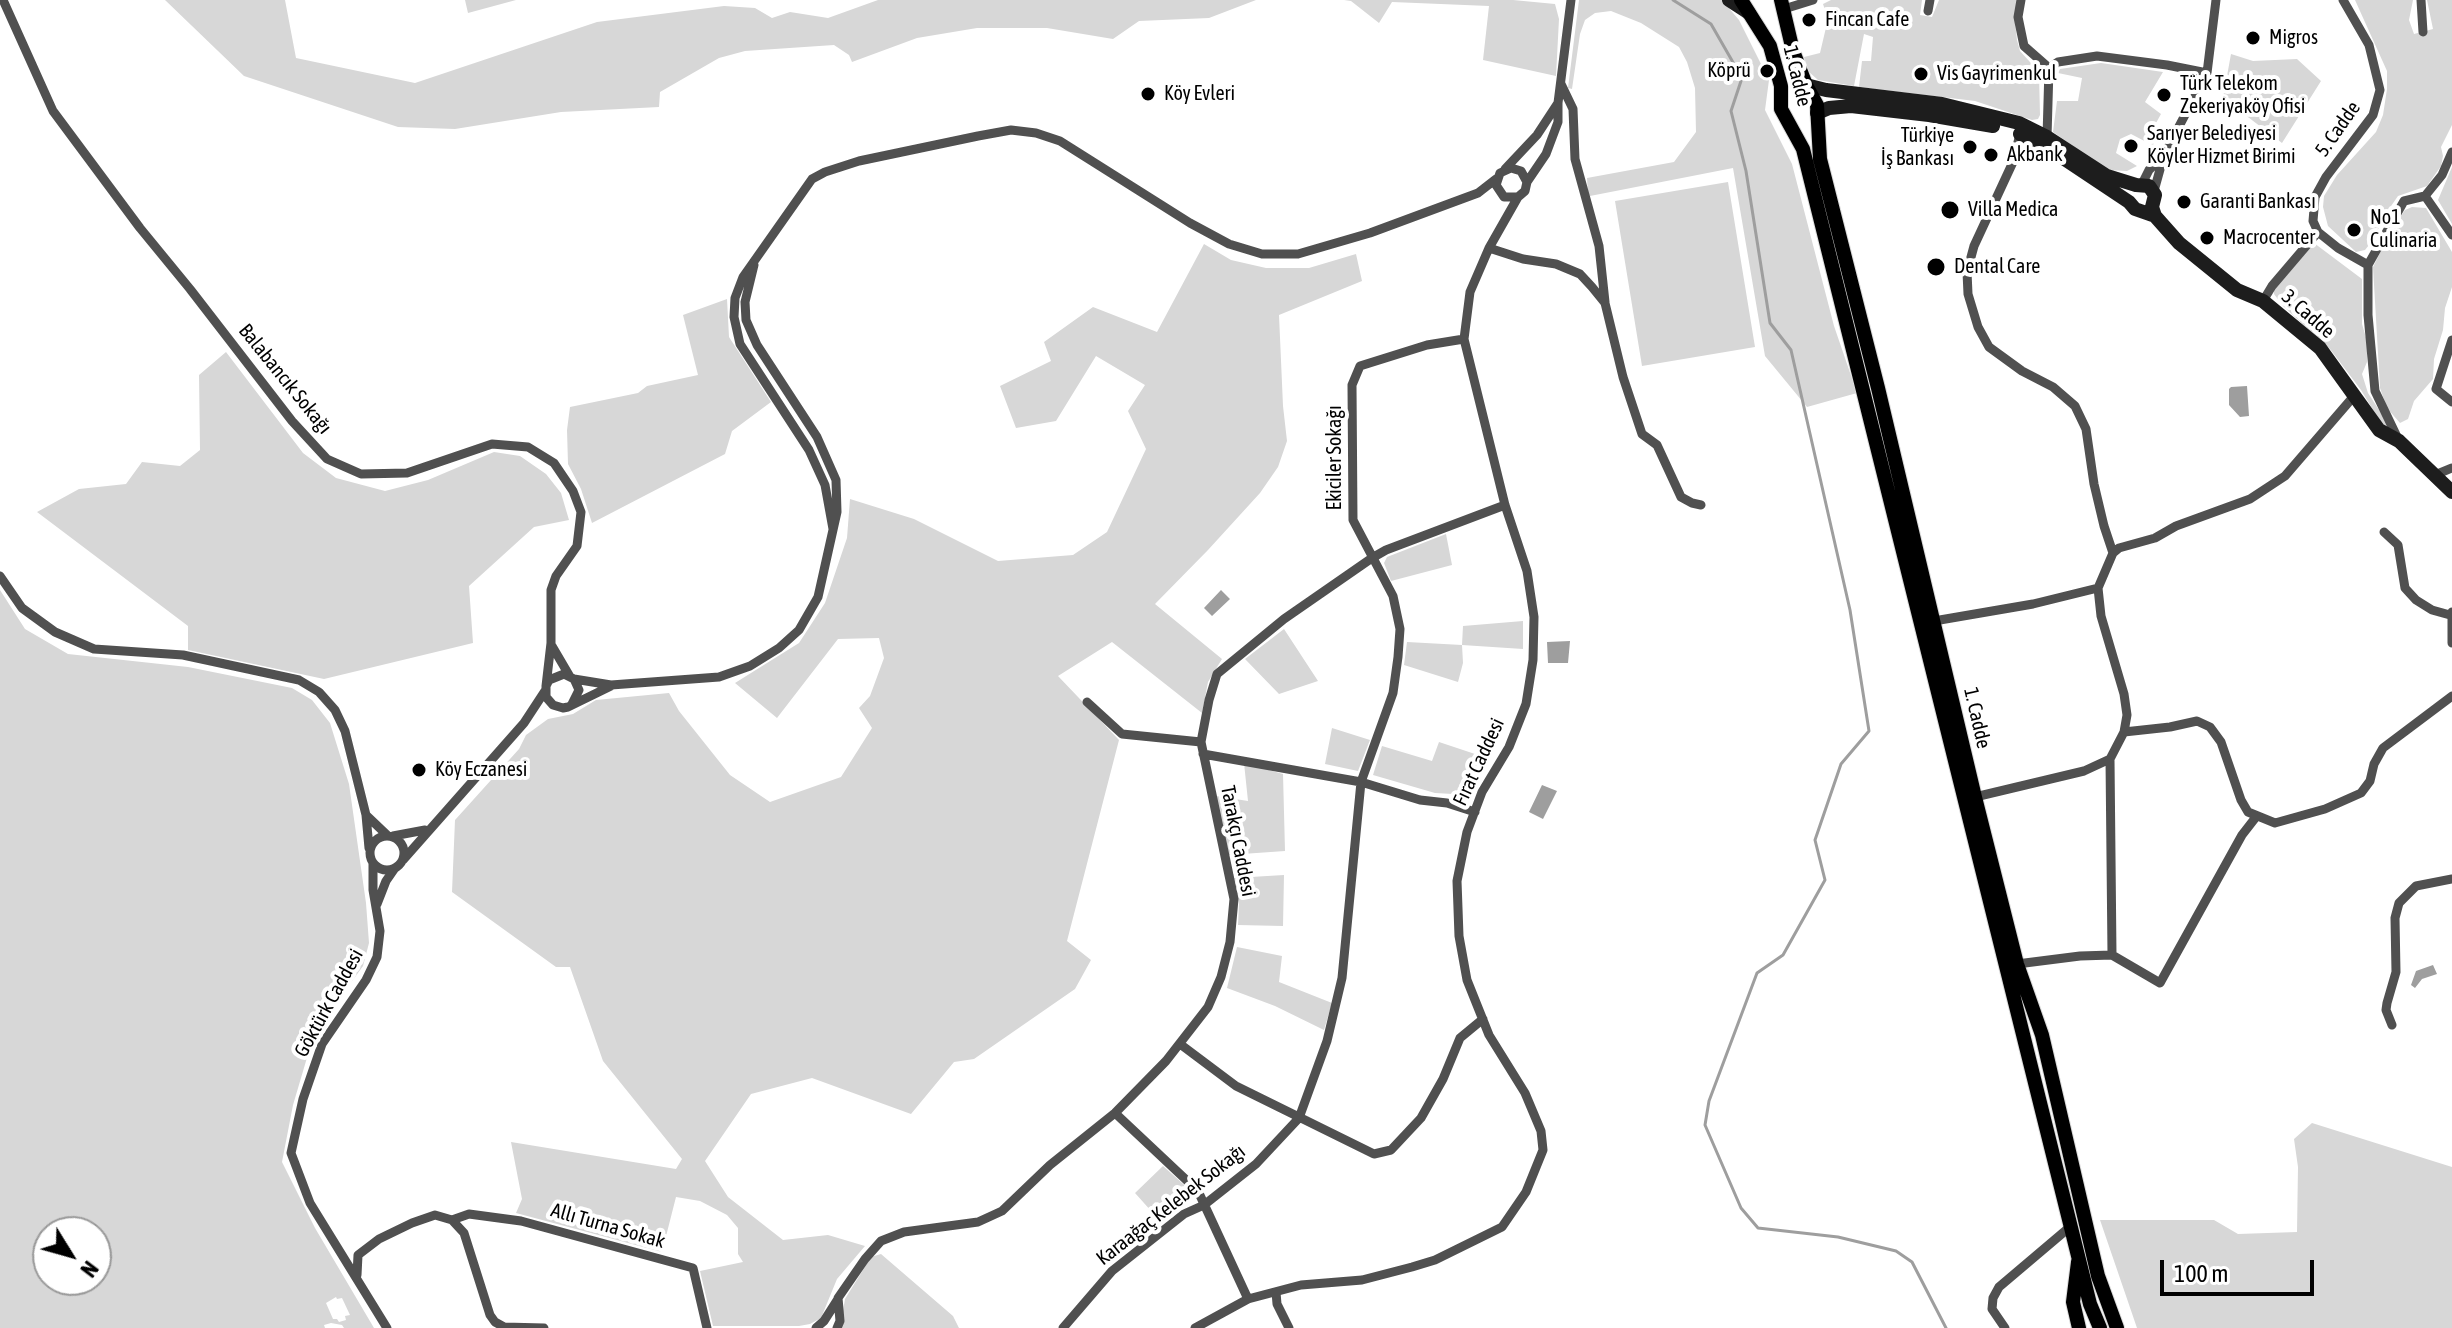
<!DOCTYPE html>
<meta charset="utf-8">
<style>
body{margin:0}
#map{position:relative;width:2452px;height:1328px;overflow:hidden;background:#fff;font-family:"Asap Condensed",sans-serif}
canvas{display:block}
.north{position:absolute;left:32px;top:1216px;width:80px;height:80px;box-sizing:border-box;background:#fff;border:2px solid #999;border-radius:50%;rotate:127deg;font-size:22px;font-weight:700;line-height:32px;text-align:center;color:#000}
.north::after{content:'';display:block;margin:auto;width:28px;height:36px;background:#000;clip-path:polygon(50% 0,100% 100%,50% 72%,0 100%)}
.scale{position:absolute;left:2160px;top:1260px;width:154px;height:36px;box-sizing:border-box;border:4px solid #000;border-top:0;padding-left:10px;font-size:24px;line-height:28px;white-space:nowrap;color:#000;-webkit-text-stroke:6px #fff;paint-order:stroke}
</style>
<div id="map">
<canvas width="2452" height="1328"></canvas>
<div class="north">N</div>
<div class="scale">100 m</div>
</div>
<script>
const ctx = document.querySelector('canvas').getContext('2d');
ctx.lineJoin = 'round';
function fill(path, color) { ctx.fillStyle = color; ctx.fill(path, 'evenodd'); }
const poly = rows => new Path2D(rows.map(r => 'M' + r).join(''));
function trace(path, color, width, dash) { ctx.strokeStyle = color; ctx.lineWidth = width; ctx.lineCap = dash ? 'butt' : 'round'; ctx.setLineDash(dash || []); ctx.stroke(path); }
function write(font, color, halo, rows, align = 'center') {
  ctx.font = font + ' "Asap Condensed",sans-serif'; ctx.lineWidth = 8; ctx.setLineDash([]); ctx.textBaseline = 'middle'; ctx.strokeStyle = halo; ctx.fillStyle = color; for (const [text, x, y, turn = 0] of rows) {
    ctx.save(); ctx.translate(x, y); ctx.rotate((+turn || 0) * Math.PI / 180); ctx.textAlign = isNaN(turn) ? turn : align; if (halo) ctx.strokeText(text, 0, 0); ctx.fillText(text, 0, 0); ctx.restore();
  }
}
fill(poly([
 [165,0,285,0,296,58,415,83,597,22,724,6,755,8,772,18,790,12,828,18,878,0,1256,0,1209,18,1139,21,1113,39,1047,28,977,28,917,38,852,62,849,55,834,45,745,51,719,58,660,92,659,107,561,112,455,129,398,127,244,76],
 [465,0,516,0,468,13],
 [1344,0,1513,0,1555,4,1559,19,1556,76,1483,60,1489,6,1392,2,1379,23,1351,1],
 [1579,0,1722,0,1739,20,1769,80,1765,110,1792,164,1834,326,1857,393,1807,407,1765,356,1733,168,1590,196,1588,194,1587,178,1674,162,1696,132,1695,88,1687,62,1679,47,1641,23,1611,11,1595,13,1585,20,1580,34,1572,89,1568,88],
 [1831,0,1922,0,1920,15,1932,17,1939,0,2017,0,2015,22,2017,40,2020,51,2039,72,2040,115,2038,119,2032,120,1975,101,1859,87,1862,61,1871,61,1873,37,1864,34,1854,86,1818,80,1809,72,1804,57,1820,53,1828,19,1823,4],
 [2355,0,2413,0,2409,20,2414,34,2433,29,2427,0,2452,0,2452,125,2441,147,2443,156,2441,166,2427,186,2398,196,2389,209,2373,240,2365,250,2356,252,2328,226,2323,207,2324,196,2337,175,2376,132,2383,115,2387,89,2387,71],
 [2231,54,2253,61,2297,59,2321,81,2282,143,2223,98],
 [2101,63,2163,72,2145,102,2161,114,2151,132,2154,146,2131,134,2120,139,2116,153,2137,166,2127,171,2107,170,2053,132,2057,101,2078,101,2082,78,2058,73,2060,69],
 [2452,167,2452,224,2438,200],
 [1728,182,1755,347,1642,366,1615,201],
 [2412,207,2426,208,2452,252,2452,287,2445,308,2443,330,2434,359,2433,379,2414,401,2408,419,2400,423,2387,408,2380,388,2373,267,2391,231,2405,210],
 [2314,243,2362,279,2362,324,2367,341,2367,362,2362,374,2368,393,2392,430,2381,423,2361,390,2330,349,2283,306,2274,294,2274,289],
 [1204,244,1231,260,1266,268,1309,268,1356,254,1362,281,1279,315,1283,406,1287,441,1278,467,1260,493,1208,550,1155,604,1222,659,1208,682,1202,713,1112,642,1058,676,1119,740,1067,941,1091,960,1075,989,974,1059,954,1062,911,1114,812,1078,751,1094,705,1161,728,1197,783,1240,828,1235,865,1246,837,1279,821,1318,810,1324,799,1326,713,1326,700,1271,743,1262,738,1254,738,1228,727,1215,700,1201,676,1197,662,1252,516,1213,522,1199,511,1142,676,1169,682,1159,603,1061,570,967,556,967,452,892,455,820,519,749,526,735,548,719,573,714,596,700,669,693,679,711,730,775,770,802,841,777,872,728,859,708,870,696,884,658,879,638,838,639,777,718,735,683,799,643,825,603,847,538,850,499,914,519,998,561,1073,555,1107,532,1146,449,1128,411,1145,385,1096,356,1056,421,1016,428,1000,386,1051,361,1044,342,1093,307,1157,332],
 [727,299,729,337,771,402,732,431,725,454,592,523,581,489,568,464,567,430,570,407,638,393,647,386,698,375,683,315],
 [226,352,303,453,336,478,385,491,428,480,494,452,520,456,546,474,561,493,569,520,534,527,469,586,473,643,324,679,188,650,188,626,37,512,79,489,126,484,142,462,180,466,200,450,199,375],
 [1446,534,1452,565,1391,581,1384,563,1387,557],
 [0,590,25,629,68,654,188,667,292,688,312,700,330,723,349,784,366,903,369,943,363,966,314,1034,293,1105,282,1162,315,1228,374,1328,344,1328,342,1325,331,1323,324,1325,325,1328,0,1328],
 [48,1232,96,1232,96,1280,48,1280],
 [336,1297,337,1299,342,1298,350,1315,345,1316,346,1320,339,1322,337,1319,333,1319,326,1303],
 [1523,621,1523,649,1462,645,1463,663,1458,682,1404,665,1407,642,1462,645,1463,626],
 [1284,629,1318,681,1279,694,1245,659],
 [1332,728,1370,740,1358,771,1325,764],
 [1439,742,1487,758,1466,789,1453,794,1435,793,1373,775,1382,746,1432,761],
 [1244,763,1283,774,1285,851,1228,855,1216,796,1248,801],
 [1284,875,1283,926,1238,925,1239,903,1234,878],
 [1237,947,1282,956,1279,982,1332,1003,1324,1030,1275,1006,1227,988],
 [2312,1123,2452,1167,2452,1328,2137,1328,2100,1220,2214,1220,2238,1234,2297,1232,2298,1167,2294,1139],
 [1163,1166,1191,1191,1192,1195,1161,1222,1135,1193],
 [881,1254,953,1316,959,1328,840,1328,845,1299,871,1257]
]), '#d7d7d7');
fill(poly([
 [2247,386,2249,416,2240,417,2229,405,2229,389,2231,387],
 [1221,590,1230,599,1212,616,1204,608],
 [1570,641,1568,663,1548,663,1547,642],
 [1542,785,1557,791,1543,819,1529,812],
 [2433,965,2437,974,2422,979,2415,988,2411,985,2416,971]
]), '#9e9e9e');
trace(poly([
 [1673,0,1711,24,1742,78,1731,111,1746,171,1770,323,1791,350,1850,610,1869,731,1841,764,1815,840,1825,880,1783,955,1757,973,1709,1101,1705,1125,1741,1208,1758,1228,1838,1237,1896,1251,1912,1262,1946,1328]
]), '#9e9e9e', 3);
const primary = poly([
 [1741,0,1770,46,1781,86,1781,109,1803,149,2090,1304,2100,1328],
 [1781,0,1793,51,1806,85,1817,105,1820,159,1878,388,1975,797,2017,964,2042,1035,2098,1276,2117,1328],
 [2078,1262,2073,1302,2079,1328]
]);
trace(primary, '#dbdbdb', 16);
trace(poly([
 [3,0,53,111,140,228,190,289,292,421,327,459,361,474,407,473,492,444,528,447,554,463,573,491,581,512,577,546,556,576,551,590,551,643,546,686],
 [2021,0,2018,17,2024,46,2049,68,2047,137],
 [2343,0,2369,45,2380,90,2373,115,2326,177,2315,197,2313,221,2318,232,2338,248,2368,265,2368,315,2375,391,2399,441],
 [2421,0,2423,32],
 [1784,9,1813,0],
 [1928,11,1930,0],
 [2049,68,2058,62,2097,56,2167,65,2207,73],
 [1561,84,1573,109,1575,159,1599,246,1605,302],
 [2020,134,2013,162,1974,246,1967,272,1968,294,1978,327,1989,347,2022,371,2053,387,2075,406,2086,429,2094,484,2104,526,2113,553],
 [1505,169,1537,135,1558,103],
 [1527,182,1521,171,1511,168,1500,173,1496,185,1504,197,1518,197,1525,191,1527,182,1546,154,1558,122,1558,103,1571,0],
 [2142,184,2149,170,2164,155],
 [2154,191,2164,155,2207,73,2216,0],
 [2425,196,2452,235],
 [1489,248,1523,259,1556,264,1580,274,1592,287,1605,303,1623,377,1642,434,1657,445,1681,497,1692,503,1701,505],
 [2368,265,2404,201,2425,196,2442,175,2452,152],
 [2263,301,2272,286,2318,232],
 [2452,340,2436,389,2452,402],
 [2435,475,2452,468],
 [833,529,825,485,809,450,740,344,734,317,735,298,743,277,812,179,825,172,859,161,978,136,1011,130,1036,133,1060,141,1190,223,1229,244,1262,254,1298,254,1370,233,1478,193,1496,179],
 [2384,532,2398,545,2405,588,2416,600,2432,610,2450,615],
 [2113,553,2119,548,2155,538,2176,526,2250,499,2285,476,2354,396],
 [0,576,22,608,55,632,94,649,183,655,299,680,319,692,335,710,345,731,366,815,369,848],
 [2452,612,2452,643],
 [1934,621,2033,604,2098,588],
 [552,646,569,675],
 [574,679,611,685,719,677,750,666,779,648,799,630,818,597,837,512,836,480,817,437,757,345,746,320,745,302,754,265],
 [1087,702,1122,734,1201,742],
 [572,704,579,690,574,679,564,674,549,680,546,686,546,697,553,705,563,708,568,707,611,686],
 [2124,732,2170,727,2197,721,2210,727,2221,742,2241,800,2248,812,2275,823,2325,809,2361,793,2370,781,2374,764,2383,748,2452,696],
 [1203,754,1361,782,1420,800,1447,803,1475,812],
 [1975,797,2084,771,2110,759],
 [366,815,387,835],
 '370 853a17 17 0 1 1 34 0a17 17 0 1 1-34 0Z',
 [393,836,425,830],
 [403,860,524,723,545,691],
 [373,864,373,890,380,931,377,957,366,980,322,1044,303,1099,291,1153,310,1203,387,1328],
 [377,904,386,881,395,868],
 [2112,955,2110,759,2124,732,2127,715,2124,694,2101,616,2098,588,2113,553],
 [2017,964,2080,956,2112,955,2160,983,2242,835,2256,817],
 [2392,1025,2386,1010,2387,1003,2396,972,2395,918,2399,903,2416,886,2452,879],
 [1180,1044,1236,1086,1374,1154,1391,1150,1421,1118,1443,1079,1460,1038,1483,1019],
 [1115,1113,1198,1191,1248,1299],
 [452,1220,469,1214,521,1221,693,1268,707,1328],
 [357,1275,358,1255,379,1239,412,1223,435,1215,452,1220,464,1233,490,1315,495,1322,504,1327,544,1328],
 [1276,1292,1277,1304,1289,1328],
 [816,1328,824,1321,838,1299],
 [837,1328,840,1321,838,1298,865,1259,881,1241,904,1232,978,1222,1002,1211,1050,1165,1115,1113,1166,1061,1208,1007,1221,977,1230,942,1234,899,1201,742,1209,700,1217,674,1284,619,1372,558,1386,550,1505,505],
 [1063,1328,1112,1271,1184,1214,1204,1205,1256,1164,1299,1118,1327,1041,1342,978,1361,782,1393,693,1398,657,1400,629,1393,596,1353,520,1352,385,1360,366,1427,345,1464,339],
 [1195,1328,1248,1299,1301,1285,1362,1280,1412,1267,1435,1260,1502,1227,1526,1192,1543,1150,1541,1131,1525,1093,1489,1035,1467,980,1459,936,1457,881,1467,832,1482,792,1509,747,1526,704,1533,660,1534,617,1527,571,1505,505,1464,339,1470,292,1489,248,1518,197],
 [2005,1328,1992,1309,1993,1298,1999,1287,2071,1226]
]), '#505050', 9);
trace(poly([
 [1729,0,1749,13],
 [1806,85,1826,90,1942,104,2019,123,2047,137,2107,176,2136,185,2149,186,2155,195,2152,207,2155,216,2179,243,2237,290,2263,301,2320,348,2379,430,2399,441,2452,492],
 [1817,113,1829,108,1851,106,1929,115,1993,126],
 [2020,134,2048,148,2129,202,2135,209,2155,216]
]), '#1d1d1d', 14);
trace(primary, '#000', 14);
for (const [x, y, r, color] of [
 [1809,20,8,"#000"],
 [2253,38,8,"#000"],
 [1767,71,8,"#000"],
 [1921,74,8,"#000"],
 [1148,94,8,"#000"],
 [2164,95,8,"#000"],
 [2131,146,8,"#000"],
 [1970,147,8,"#000"],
 [1991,155,8,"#000"],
 [2184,202,8,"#000"],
 [1950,210,10,"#000"],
 [2354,230,8,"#000"],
 [2207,238,8,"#000"],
 [1936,267,10,"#000"],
 [419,770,8,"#000"]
]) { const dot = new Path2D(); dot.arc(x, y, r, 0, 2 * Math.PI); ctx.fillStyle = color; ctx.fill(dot); trace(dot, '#fff', 3); }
write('20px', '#000', '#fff', [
 ["Fincan Cafe",1825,20],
 ["Migros",2269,38],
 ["Köprü",1751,71,"right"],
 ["Vis Gayrimenkul",1937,74],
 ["Türk Telekom",2180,84],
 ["Zekeriyaköy Ofisi",2180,107],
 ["Köy Evleri",1164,94],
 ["Sarıyer Belediyesi",2147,134],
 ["Köyler Hizmet Birimi",2147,157],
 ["Türkiye",1954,136,"right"],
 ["İş Bankası",1954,159,"right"],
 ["Akbank",2007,155],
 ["Garanti Bankası",2200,202],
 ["Villa Medica",1968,210],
 ["No1",2370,218],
 ["Culinaria",2370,241],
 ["Macrocenter",2223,238],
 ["Dental Care",1954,267],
 ["Köy Eczanesi",435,770]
], 'left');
write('20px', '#000', '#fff', [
 ["1. Cadde",1797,76,76],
 ["5. Cadde",2338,129,-55],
 ["3. Cadde",2308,314,41],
 ["Balabancık Sokağı",285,379,51],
 ["Ekiciler Sokağı",1335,458,-90],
 ["1. Cadde",1977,718,77],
 ["Fırat Caddesi",1479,762,-65],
 ["Tarakçı Caddesi",1238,841,79],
 ["Göktürk Caddesi",329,1003,-61],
 ["Karaağaç Kelebek Sokağı",1171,1205,-38],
 ["Allı Turna Sokak",608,1226,16]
]);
</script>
